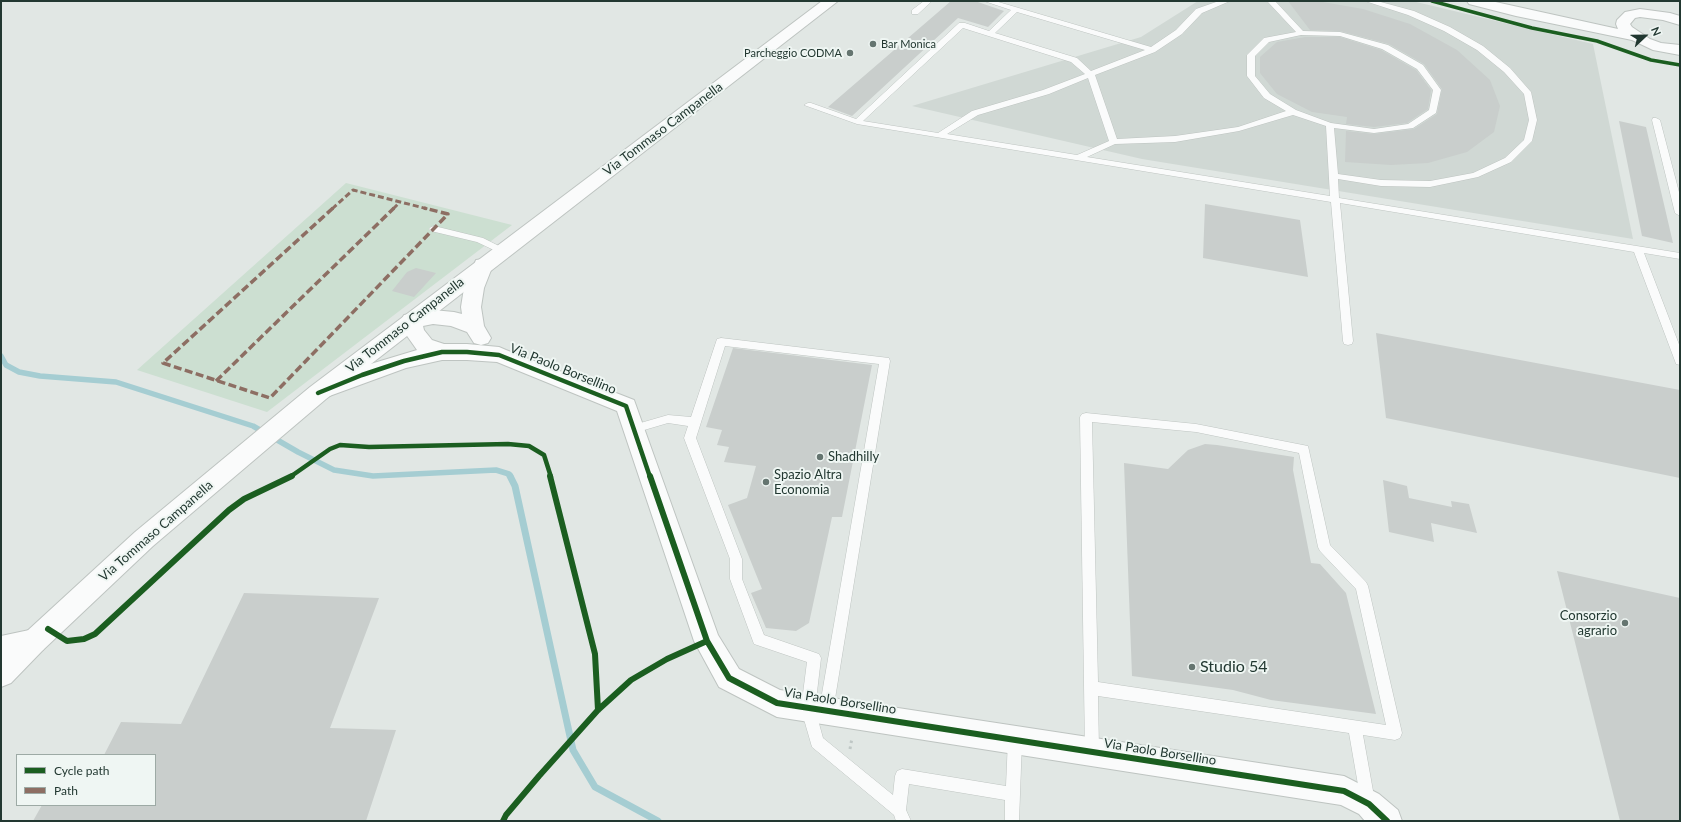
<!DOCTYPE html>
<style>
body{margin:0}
#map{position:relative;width:1681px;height:822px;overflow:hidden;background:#e1e7e4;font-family:Lato,sans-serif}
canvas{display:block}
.frame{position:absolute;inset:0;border:2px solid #223831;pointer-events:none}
.legend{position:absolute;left:16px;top:754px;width:140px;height:52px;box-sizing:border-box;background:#eff6f3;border:1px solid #9daaa5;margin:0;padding:5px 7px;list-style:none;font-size:12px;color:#223831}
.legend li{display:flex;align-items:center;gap:8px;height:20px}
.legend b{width:20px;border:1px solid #9daaa5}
.north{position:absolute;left:1625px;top:16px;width:40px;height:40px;-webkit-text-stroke:3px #eff6f3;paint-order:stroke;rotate:68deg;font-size:11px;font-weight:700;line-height:16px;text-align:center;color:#223831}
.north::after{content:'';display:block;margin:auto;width:14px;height:18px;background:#223831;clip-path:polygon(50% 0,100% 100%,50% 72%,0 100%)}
</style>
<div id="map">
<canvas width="1681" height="822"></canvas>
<div class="frame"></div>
<ul class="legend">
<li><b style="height:5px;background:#1b5e20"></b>Cycle path</li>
<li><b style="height:5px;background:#8d6e63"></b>Path</li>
</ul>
<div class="north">N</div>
</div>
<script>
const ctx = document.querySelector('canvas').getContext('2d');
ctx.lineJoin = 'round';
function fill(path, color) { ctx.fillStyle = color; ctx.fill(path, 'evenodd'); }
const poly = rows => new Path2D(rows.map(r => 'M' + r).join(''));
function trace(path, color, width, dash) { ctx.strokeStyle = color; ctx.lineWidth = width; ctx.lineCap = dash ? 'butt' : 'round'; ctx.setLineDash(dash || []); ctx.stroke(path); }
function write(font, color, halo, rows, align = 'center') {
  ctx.font = font + ' Lato,sans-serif'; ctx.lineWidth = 4; ctx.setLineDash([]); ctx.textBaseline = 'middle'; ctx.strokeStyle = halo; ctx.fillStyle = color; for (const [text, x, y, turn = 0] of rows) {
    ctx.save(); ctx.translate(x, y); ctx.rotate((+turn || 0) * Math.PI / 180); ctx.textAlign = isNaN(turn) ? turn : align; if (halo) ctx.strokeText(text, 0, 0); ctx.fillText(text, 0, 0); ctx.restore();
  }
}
fill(poly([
 [1198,1,1412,1,1593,44,1633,239,1142,159,912,106,1141,37]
]), '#d0d8d4');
fill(poly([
 [346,183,512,225,267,412,137,370]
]), '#ccdfd1');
trace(poly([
 [1,356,6,365,19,372,40,376,116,382,253,426,298,452,334,470,373,476,496,470,509,474,511,477]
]), '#a5cdd2', 5.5);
trace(poly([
 [510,476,515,486,573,750,595,787,658,821]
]), '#a5cdd2', 7);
fill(poly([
 [951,1,975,1,1004,11,988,27,958,18,852,116,828,107],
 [1288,1,1323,2,1363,9,1410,24,1457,50,1490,80,1500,106,1494,132,1467,152,1428,163,1391,165,1345,162,1346,131,1374,134,1414,129,1437,114,1442,89,1424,64,1389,44,1340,31,1310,30],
 [1305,37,1340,37,1381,50,1416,70,1431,90,1428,109,1407,123,1374,127,1346,124,1347,117,1312,112,1277,94,1260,73,1260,57,1277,42],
 [1619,121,1646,127,1673,243,1642,236],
 [1205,204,1300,220,1308,277,1203,258],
 [416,268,436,273,414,297,392,291,407,272],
 [1376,333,1680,390,1680,478,1386,418],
 [733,348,872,365,842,517,832,517,809,623,796,631,766,628,751,593,762,589,728,505,747,498,756,466,724,462,729,447,717,445,722,430,706,427],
 [1205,444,1217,445,1294,457,1293,470,1311,563,1320,564,1346,593,1376,714,1271,700,1233,690,1132,676,1124,463,1168,469,1188,450],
 [1383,480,1407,486,1409,498,1452,507,1451,501,1469,504,1477,533,1431,523,1434,542,1389,532],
 [1557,571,1680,598,1680,821,1620,821],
 [244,593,379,598,330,728,396,730,366,821,33,821,42,805,155,805,155,755,104,755,121,722,181,724]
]), '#c9cecc');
const lane = poly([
 [924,1,932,1,918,14,912,14,912,10,924,1],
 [984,1,995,1,1151,47,1176,30,1196,9,1219,1,1230,1,1202,13,1182,34,1155,52,1095,75,1117,139,1175,136,1238,127,1286,111,1264,98,1247,76,1247,55,1264,38,1296,32,1267,1,1275,1,1303,31,1340,32,1388,45,1423,65,1441,90,1436,113,1413,128,1374,133,1334,128,1338,174,1381,180,1430,181,1473,173,1505,158,1524,140,1529,120,1524,94,1504,72,1477,50,1444,31,1408,15,1365,1,1377,1,1414,11,1450,27,1483,46,1510,68,1531,92,1537,120,1532,141,1511,162,1478,177,1430,187,1381,186,1338,179,1339,198,1680,253,1680,259,1644,253,1680,347,1680,365,1676,364,1675,361,1634,252,1340,203,1353,341,1352,344,1348,345,1344,344,1343,341,1331,202,857,124,804,105,808,103,811,103,856,119,959,23,965,23,989,31,1011,10,984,1],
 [1017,12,1145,50,1091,71,1077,58,995,33,1017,12],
 [963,28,1071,62,1085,74,1043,90,972,111,938,133,863,121,963,28],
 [1301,35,1340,36,1382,49,1417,69,1433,90,1429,110,1408,124,1374,129,1331,123,1296,110,1270,94,1255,76,1255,56,1269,42,1301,35],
 [1088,78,1109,141,1077,155,947,134,978,115,1049,94,1088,78],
 [1293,115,1326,126,1330,196,1087,157,1115,144,1175,142,1239,131,1293,115],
 [1653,118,1656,118,1660,120,1680,196,1680,216,1675,213,1652,120,1653,118],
 [434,226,483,238,505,249,507,251,502,254,477,242,431,231,429,229,431,227,434,226],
 [721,338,889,358,890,361,833,711,831,716,826,718,821,716,819,711,879,364,725,346,696,438,742,559,742,579,764,635,819,654,821,658,815,709,823,738,893,795,895,776,897,771,902,769,1006,786,1008,740,1010,735,1015,733,1020,735,1022,740,1019,821,1005,821,1005,800,909,784,906,810,911,821,896,821,894,815,812,747,801,709,807,662,754,644,730,579,730,559,684,438,688,426,668,423,634,433,630,432,628,429,630,426,668,415,691,417,717,339,721,338],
 [1086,413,1196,424,1308,446,1330,545,1366,582,1368,586,1402,733,1400,738,1395,740,1363,735,1375,802,1373,807,1368,809,1363,807,1361,802,1349,733,1098,696,1099,751,1097,756,1092,758,1087,756,1085,751,1080,417,1082,414,1086,413],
 [1092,422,1196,432,1299,453,1318,547,1320,551,1356,589,1386,725,1098,682,1092,422]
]);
const street = poly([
 [483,259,490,260,493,265,484,288,481,307,484,326,491,338,488,343,481,345,474,343,467,332,451,326,433,324,423,326,424,330,432,340,444,344,467,344,499,347,506,350,634,400,718,635,739,669,780,690,1344,776,1379,794,1398,810,1402,821,1365,821,1359,814,1341,805,777,717,719,687,694,641,617,411,497,362,467,360,442,360,406,368,324,398,316,396,313,390,316,384,354,369,417,350,405,333,401,320,404,315,433,310,454,312,462,314,461,307,464,288,476,260,483,259],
 [34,629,43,632,47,641,43,650,1,662,1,636,34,629]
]);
const secondary = poly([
 [822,1,838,1,326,399,153,546,43,650,11,683,1,687,1,655,135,532,310,387,822,1],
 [1467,1,1491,1,1618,29,1616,24,1617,20,1625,12,1640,9,1670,13,1680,16,1680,25,1663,20,1640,17,1635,18,1630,24,1632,27,1650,39,1661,43,1680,45,1680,55,1653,50,1632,40,1516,16,1469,4,1467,1]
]);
trace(lane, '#bec4c1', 1);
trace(street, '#bec4c1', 2);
trace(secondary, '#bec4c1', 2);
trace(poly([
 [850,749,852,738]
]), '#bfc7c5', 3, [2.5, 3.5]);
fill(lane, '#fafbfb');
fill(street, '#fafbfb');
fill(secondary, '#fafbfb');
trace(poly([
 [332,209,353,190,428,209],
 [393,209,400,202]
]), '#8d6e63', 3, [6, 3]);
trace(poly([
 [333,208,163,363,270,398,448,214,424,208],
 [216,381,394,208]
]), '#8d6e63', 3.5, [8, 3.5]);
trace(poly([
 [1432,1,1532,28,1597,41,1651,60,1680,65]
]), '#1b5e20', 3.5);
trace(poly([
 [318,393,362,375,404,361,442,352,467,352,499,355,626,406,650,477],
 [290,477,330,449,340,445,369,447,508,444,529,446,544,455,551,477]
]), '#1b5e20', 4.5);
trace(poly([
 [550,476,595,654,598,710],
 [650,476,707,641,729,678,777,703,1344,791,1369,804,1387,821],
 [48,629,67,641,84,639,95,634,229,510,244,499,292,476],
 [503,821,506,815,539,776,598,710,631,680,667,659,707,641]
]), '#1b5e20', 6);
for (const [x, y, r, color] of [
 [873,44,4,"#657570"],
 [850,53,4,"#657570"],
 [820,457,4,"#657570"],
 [766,482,4,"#657570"],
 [1625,623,4,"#657570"],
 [1192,667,4,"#657570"]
]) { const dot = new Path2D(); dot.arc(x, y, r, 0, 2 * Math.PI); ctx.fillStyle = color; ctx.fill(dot); trace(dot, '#eff6f3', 1.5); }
write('11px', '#223831', '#eff6f3', [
 ["Bar Monica",881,44],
 ["Parcheggio CODMA",842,53,"right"]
], 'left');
write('13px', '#223831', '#eff6f3', [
 ["Via Tommaso Campanella",663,129,-37],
 ["Via Tommaso Campanella",405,325,-38],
 ["Via Paolo Borsellino",563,369,22],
 ["Via Tommaso Campanella",156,531,-41],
 ["Via Paolo Borsellino",840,701,9],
 ["Via Paolo Borsellino",1160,752,9]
]);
write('13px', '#223831', '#eff6f3', [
 ["Shadhilly",828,457],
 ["Spazio Altra",774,475],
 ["Economia",774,490],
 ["Consorzio",1617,616,"right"],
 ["agrario",1617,631,"right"]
], 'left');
write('16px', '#223831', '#eff6f3', [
 ["Studio 54",1200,667]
], 'left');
</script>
